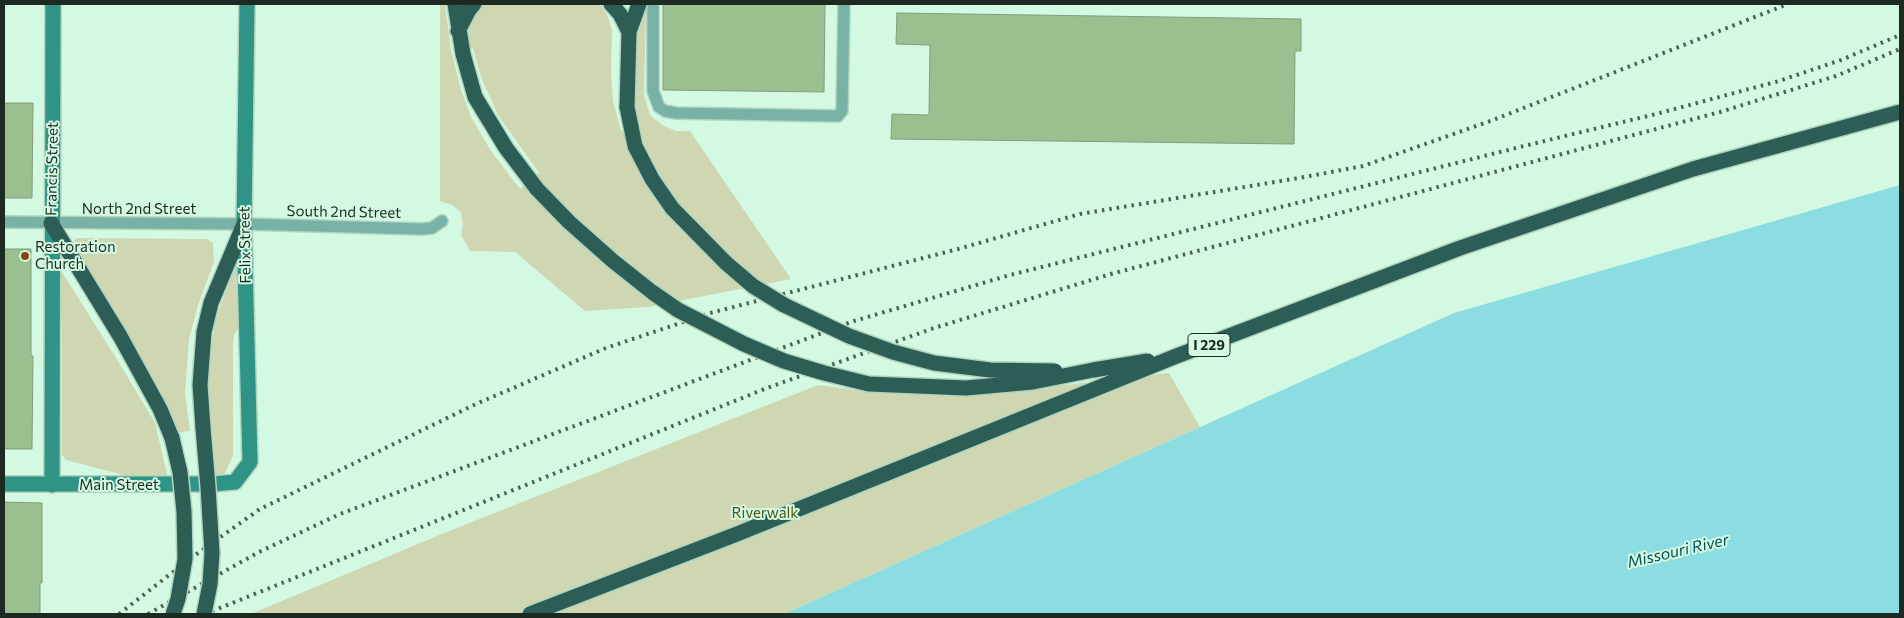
<!DOCTYPE html>
<style>
body{margin:0}
#map{position:relative;width:1904px;height:618px;overflow:hidden;background:#d3f9e2;font-family:Commissioner,sans-serif}
canvas{display:block}
.frame{position:absolute;inset:0;border:5px solid #1c2a22;pointer-events:none}
</style>
<div id="map">
<canvas width="1904" height="618"></canvas>
<div class="frame"></div>
</div>
<script>
const ctx = document.querySelector('canvas').getContext('2d');
ctx.lineJoin = 'round';
function fill(path, color) { ctx.fillStyle = color; ctx.fill(path, 'evenodd'); }
const poly = rows => new Path2D(rows.map(r => 'M' + r).join(''));
function trace(path, color, width, dash) { ctx.strokeStyle = color; ctx.lineWidth = width; ctx.lineCap = dash ? 'butt' : 'round'; ctx.setLineDash(dash || []); ctx.stroke(path); }
function write(font, color, halo, rows, align = 'center') {
  ctx.font = font + ' Commissioner,sans-serif'; ctx.lineWidth = 4; ctx.setLineDash([]); ctx.textBaseline = 'middle'; ctx.strokeStyle = halo; ctx.fillStyle = color; for (const [text, x, y, turn = 0] of rows) {
    ctx.save(); ctx.translate(x, y); ctx.rotate((+turn || 0) * Math.PI / 180); ctx.textAlign = isNaN(turn) ? turn : align; if (halo) ctx.strokeText(text, 0, 0); ctx.fillText(text, 0, 0); ctx.restore();
  }
}
fill(poly([
 [440,4,445,4,451,50,461,90,471,117,491,151,520,189,539,173,498,115,481,77,473,48,469,49,467,36,474,16,479,6,482,4,598,4,602,6,608,17,612,31,611,72,613,101,621,131,639,124,633,95,636,33,646,4,644,95,650,115,662,125,676,131,690,131,791,279,648,307,585,311,515,252,470,251,461,235,463,226,461,212,452,205,440,201],
 [77,238,207,239,213,243,214,262,198,305,189,339,185,393,190,431,177,433,161,393,74,247,73,242],
 [241,241,241,324,234,335,233,345,233,456,225,473,214,477,208,396,209,360,216,318,231,277,228,273],
 [57,264,121,366,155,423,168,478,135,478,66,460,62,455,62,326],
 [1169,373,1200,427,784,614,251,614,444,533,818,385,873,392,996,393]
]), '#cfd7b2');
fill(poly([
 [1900,185,1900,614,784,614,1454,313]
]), '#8bdde2');
const building = poly([
 [663,4,825,4,824,92,663,90,663,4],
 [897,13,1301,19,1301,51,1295,51,1294,144,891,139,892,114,929,115,930,45,896,44,897,13],
 [4,103,33,103,32,198,4,198,4,103],
 [4,249,31,249,31,356,33,356,32,449,4,449,4,249],
 [4,502,42,503,42,583,40,583,40,614,4,614,4,502]
]);
fill(building, '#9ac08f');
trace(building, '#849b7d', 1);
const street = poly([
 [653,4,653,91,659,107,665,111,676,113,838,116,842,111,844,4],
 [4,222,244,224,422,229,432,228,442,221]
]);
const secondary = poly([
 [4,484,214,484,235,482,250,462,244,224,247,4],
 [52,485,53,4]
]);
const highway = poly([
 [455,4,463,54,475,97,506,148,537,189],
 [611,4,620,14,629,32],
 [458,31,469,10,474,4],
 [627,107,629,32,639,4],
 [51,223,120,336,160,409,172,438],
 [203,428,200,385,204,332,211,303,244,224]
]);
trace(street, '#b2d4bf', 14);
trace(secondary, '#b2d4bf', 18);
trace(highway, '#b2d4bf', 18);
trace(street, '#78b2a7', 11);
trace(secondary, '#2f9485', 15);
trace(highway, '#2d5e55', 15);
trace(poly([
 [119,614,191,558,260,509,476,404,606,348,710,313,958,249,1080,214,1299,178,1363,166,1493,120,1788,4],
 [148,614,259,552,340,514,854,321,1010,275,1528,145,1656,114,1779,81,1841,60,1900,35],
 [205,614,767,388,934,328,1111,274,1720,112,1836,76,1900,49]
]), '#4d6155', 4, [2.5, 5]);
const highwayBridge = poly([
 [627,107,635,146,652,179,672,208,726,263,753,286,784,305,849,336,893,352,934,363,990,370,1055,371],
 [537,189,569,222,613,261,652,292,678,310,744,344,784,361,824,373,869,384,966,388,1033,382,1093,370,1148,361],
 [203,428,208,487,212,553,210,584,204,614],
 [172,438,180,472,184,512,185,559,178,599,173,614],
 [530,614,737,534,1174,357,1460,248,1693,169,1900,112]
]);
trace(highwayBridge, '#b2d4bf', 18, []);
trace(highwayBridge, '#2d5e55', 15);
for (const [x, y, r, color] of [
 [25,256,5,"#864510"]
]) { const dot = new Path2D(); dot.arc(x, y, r, 0, 2 * Math.PI); ctx.fillStyle = color; ctx.fill(dot); trace(dot, '#d3f9e2', 2); }
for (const [x, y, w] of [
 [1209,345,42]
]) { const box = new Path2D(); box.roundRect(x - w / 2, y - 11.5, w, 23, 4); ctx.fillStyle = '#d3f9e2'; ctx.fill(box); trace(box, '#1c2a22', 1); }
write('bold 14px', '#1c2a22', null, [
 ["I 229",1209,345]
]);
write('15px', '#1c2a22', '#d3f9e2', [
 ["Francis Street",52,169,-89],
 ["North 2nd Street",139,209],
 ["South 2nd Street",344,212,1],
 ["Felix Street",245,245,-91],
 ["Main Street",119,485]
]);
write('15px', '#1c2a22', '#d3f9e2', [
 ["Restoration",35,247],
 ["Church",35,264]
], 'left');
write('15px', '#4c5513', '#d3f9e2', [
 ["Riverwalk",765,513]
]);
write('italic 16px', '#035055', '#d3f9e2', [
 ["Missouri River",1678,551,-13]
]);
</script>
